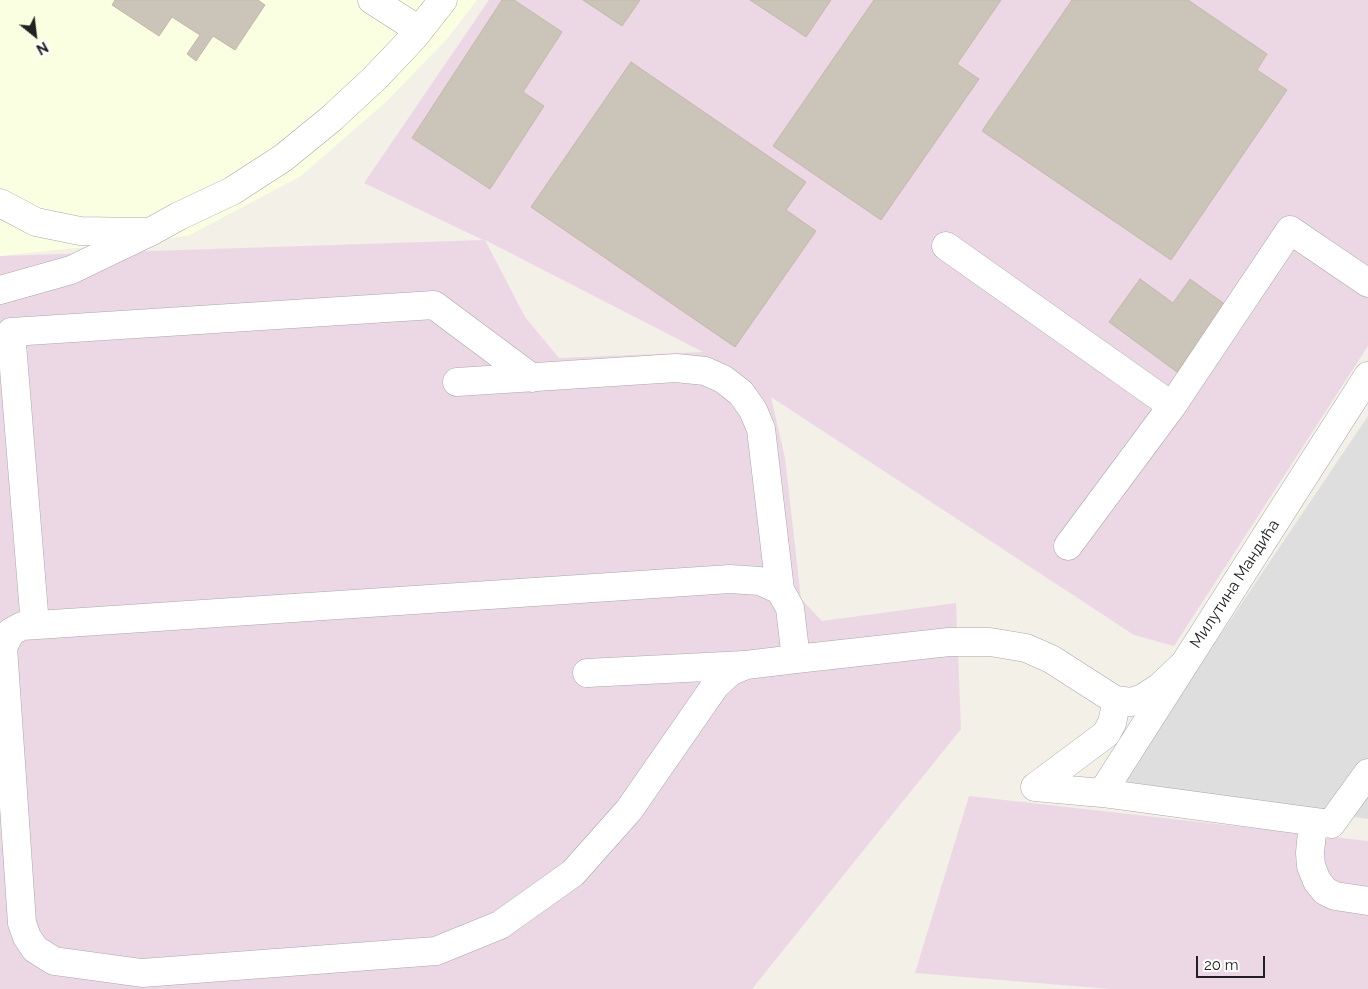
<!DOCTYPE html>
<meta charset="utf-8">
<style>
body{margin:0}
#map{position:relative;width:1368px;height:989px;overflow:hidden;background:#f2f0e7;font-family:Raleway,sans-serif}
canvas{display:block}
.north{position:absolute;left:10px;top:10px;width:50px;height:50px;-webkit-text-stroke:4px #fff;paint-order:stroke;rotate:151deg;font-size:14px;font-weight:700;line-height:20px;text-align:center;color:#212121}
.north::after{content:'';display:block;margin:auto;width:18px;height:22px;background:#212121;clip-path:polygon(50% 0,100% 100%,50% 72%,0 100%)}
.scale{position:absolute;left:1196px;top:956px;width:69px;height:22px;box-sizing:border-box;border:2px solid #212121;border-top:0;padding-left:6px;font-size:15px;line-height:18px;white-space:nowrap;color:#212121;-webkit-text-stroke:4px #fff;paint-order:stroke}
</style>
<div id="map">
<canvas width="1368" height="989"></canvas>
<div class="north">N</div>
<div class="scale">20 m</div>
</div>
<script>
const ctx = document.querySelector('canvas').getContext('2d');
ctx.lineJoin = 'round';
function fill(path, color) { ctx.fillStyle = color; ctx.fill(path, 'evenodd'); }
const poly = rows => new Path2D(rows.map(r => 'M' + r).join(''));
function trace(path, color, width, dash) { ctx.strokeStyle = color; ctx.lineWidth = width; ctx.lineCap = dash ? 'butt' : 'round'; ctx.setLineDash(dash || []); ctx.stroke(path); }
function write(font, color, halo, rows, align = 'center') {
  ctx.font = font + ' Raleway,sans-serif'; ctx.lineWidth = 4; ctx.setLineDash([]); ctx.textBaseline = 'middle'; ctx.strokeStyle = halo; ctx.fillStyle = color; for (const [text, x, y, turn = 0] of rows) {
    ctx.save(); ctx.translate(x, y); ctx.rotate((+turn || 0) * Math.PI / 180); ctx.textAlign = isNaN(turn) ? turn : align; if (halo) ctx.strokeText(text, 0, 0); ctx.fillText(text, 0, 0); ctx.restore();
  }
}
fill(poly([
 [1368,416,1368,819,1122,781]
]), '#dfdede');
fill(poly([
 [489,0,1368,0,1368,346,1174,646,1134,635,771,397,785,458,801,599,822,621,956,603,961,729,752,989,0,989,0,256,483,240,364,183],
 [485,240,703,352,559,358,525,317],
 [969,796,1368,841,1368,989,1111,989,915,973]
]), '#ecd8e5');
fill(poly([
 [0,0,477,0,447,39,387,101,301,176,188,236,0,256]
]), '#faffe2');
const building = poly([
 [115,0,258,0,265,5,235,50,213,36,196,61,187,54,200,35,172,17,159,36,112,5,115,0],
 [502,0,514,0,562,32,523,92,544,106,490,189,412,138,502,0],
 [583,0,640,0,622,26,583,0],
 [750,0,831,0,806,37,750,0],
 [874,0,1001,0,957,64,979,79,881,220,773,146,874,0],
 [1072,0,1188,0,1267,54,1257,70,1287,90,1171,260,982,131,1072,0],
 [631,62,806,182,786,210,816,231,735,347,531,207,631,62],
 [1140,279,1173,303,1190,279,1226,305,1177,372,1109,322,1140,279]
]);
fill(building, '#cac4b9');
trace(building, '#c5b9a7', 1);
const minor = poly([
 [372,0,419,30],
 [0,203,36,222,80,231,146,232],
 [946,246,1172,406],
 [0,290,71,270,150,232,179,216,232,191,283,158,332,118,375,78,413,38,443,0],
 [457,382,676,368,705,371,723,379,741,393,753,410,761,429,780,590],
 [1068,546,1172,406,1290,230,1368,283],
 [35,625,11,332,434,305,532,378],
 [796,659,790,608,780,590,760,581,730,579,22,626,11,632,3,647,22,923,27,937,35,949,54,961,142,973,436,951,500,925,573,873,629,810,715,686,730,672,746,665,796,659,949,642,990,642,1026,648,1051,659,1115,700,1131,702,1143,698,1160,687,1182,666],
 [587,673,745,665],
 [1035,787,1102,793,1331,824,1368,773],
 [1035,787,1106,734,1112,723,1115,709,1115,700],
 [1102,793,1368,376],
 [1313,822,1310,853,1311,866,1317,881,1325,891,1335,896,1368,901]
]);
trace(minor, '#a8a8a8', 29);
trace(minor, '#fff', 28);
write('16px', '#212121', '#fff', [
 ["Милутина Мандића",1235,584,-57]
]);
</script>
